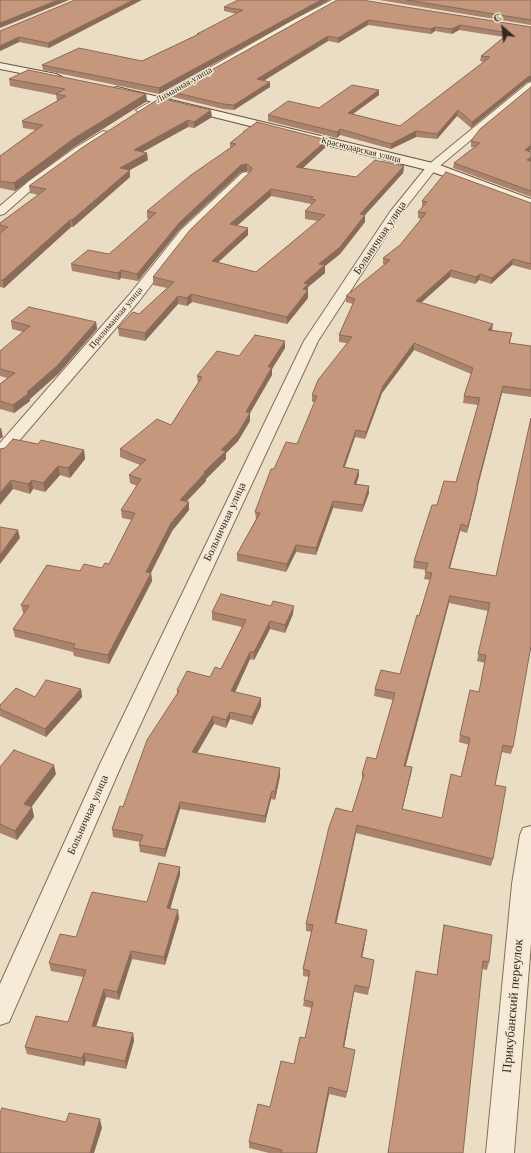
<!DOCTYPE html>
<meta charset="utf-8">
<style>
body{margin:0}
#map{position:relative;width:531px;height:1153px;overflow:hidden;background:#eaddc4;font-family:"Libre Baskerville",serif}
canvas{display:block}
.north{position:absolute;left:483px;top:8px;width:40px;height:40px;-webkit-text-stroke:3px #f2e8d3;paint-order:stroke;rotate:332deg;font-size:11px;font-weight:700;line-height:16px;text-align:center;color:#35281f}
.north::after{content:'';display:block;margin:auto;width:14px;height:18px;background:#35281f;clip-path:polygon(50% 0,100% 100%,50% 72%,0 100%)}
</style>
<div id="map">
<canvas width="531" height="1153"></canvas>
<div class="north">С</div>
</div>
<script>
const ctx = document.querySelector('canvas').getContext('2d');
ctx.lineJoin = 'round';
const poly = rows => new Path2D(rows.map(r => 'M' + r).join(''));
function trace(path, color, width, dash) { ctx.strokeStyle = color; ctx.lineWidth = width; ctx.lineCap = dash ? 'butt' : 'round'; ctx.setLineDash(dash || []); ctx.stroke(path); }
function fill(path, color) { ctx.fillStyle = color; ctx.fill(path, 'evenodd'); }
function write(font, color, halo, rows, align = 'center') {
  ctx.font = font + ' "Libre Baskerville",serif'; ctx.lineWidth = 3; ctx.setLineDash([]); ctx.textBaseline = 'middle'; ctx.strokeStyle = halo; ctx.fillStyle = color; for (const [text, x, y, turn = 0] of rows) {
    ctx.save(); ctx.translate(x, y); ctx.rotate((+turn || 0) * Math.PI / 180); ctx.textAlign = isNaN(turn) ? turn : align; if (halo) ctx.strokeText(text, 0, 0); ctx.fillText(text, 0, 0); ctx.restore();
  }
}
const street = poly([
 [332,0,342,0,144,112,141,113,136,110,293,20,332,0],
 [531,82,531,90,436,169,399,216,318,341,122,764,9,1022,0,1025,0,984,100,764,304,341,390,212,428,165,528,83,531,82],
 [103,131,107,132,108,134,107,136,37,185,4,214,0,215,0,206,29,181,75,148,103,131],
 [246,172,251,175,250,177,189,236,139,301,6,456,0,458,0,443,129,295,181,230,242,173,246,172],
 [531,826,531,943,514,1153,486,1153,512,884,520,835,523,828,531,826]
]);
const secondary = poly([
 [0,63,56,74,62,77,56,80,0,69,0,63],
 [117,87,437,164,531,199,531,208,427,170,113,92,111,90,113,88,117,87]
]);
trace(street, '#836f5c', 2);
trace(secondary, '#65513f', 2);
fill(street, '#f6ebd7');
fill(secondary, '#f6ebd7');
fill(poly([
 [75,0,49,48,19,42,0,51,0,31],
 [329,0,159,94,43,70,42,65,142,61,197,35,197,34,237,14,224,11,224,7],
 [337,0,531,27,531,81,527,82,471,128,457,116,437,139,416,137,391,149,340,135,337,138,268,121,268,115,319,108,379,90,379,95,353,114,400,126,484,62,480,61,481,56,504,37,459,30,452,34,435,31,431,34,368,25,338,43,328,41,263,81,270,87,234,110,223,109,173,97,172,92],
 [379,0,531,0,531,25],
 [9,79,146,94,147,101,74,147,15,191,0,188,0,156,35,130,23,128,22,121,57,101,56,95,10,86],
 [160,98,212,117,194,128,188,127,143,152,148,160,129,170,130,177,73,227,71,227,4,288,0,287,0,233,1,232,0,232,0,223,38,195,30,193,29,186],
 [243,132,327,146,303,168,356,177,404,166,403,173,365,215,365,222,340,254,325,266,325,273,308,287,308,298,287,324,192,302,187,306,178,304,145,341,119,336,118,328,139,314,167,288,153,285,153,277,250,173,247,171,241,172,180,229,138,281,121,278,119,280,72,271,71,264,109,254,149,219,147,218,147,211,230,148,230,143,243,133],
 [271,196,311,204,310,206,305,211,305,219,318,221,256,272,218,262,248,235,248,228,236,226],
 [471,141,531,152,531,197,453,168,454,163,474,147,471,147],
 [422,201,531,203,531,270,512,265,491,284,479,280,475,284,450,277,421,303,493,330,512,333,510,343,531,346,531,397,502,393,478,486,477,493,467,533,460,531,450,568,496,576,513,747,511,754,501,752,495,785,493,859,491,866,356,833,336,924,366,937,362,958,373,967,368,995,354,992,344,1047,354,1056,346,1098,329,1094,317,1153,269,1153,249,1148,249,1142,270,1107,294,1064,305,1038,312,1008,303,1006,304,1000,309,977,303,976,303,969,312,932,306,931,306,924,352,812,362,781,362,774,376,759,393,700,374,696,375,689,400,674,419,616,430,580,424,579,426,570,413,568,414,561,437,505,456,482,478,405,463,403,464,396,471,374,414,350,382,393,365,439,355,437,345,467,359,470,359,476,356,484,369,486,369,493,362,512,333,508,316,555,296,552,286,572,237,561,237,554,256,519,255,512,274,469,297,444,315,402,312,402,312,395,347,343,339,342,339,335,353,304,346,302,346,296,385,265,383,264,383,258,400,245,421,219,418,218,418,212,423,207,422,207],
 [449,603,488,611,477,661,485,663,479,692,460,735,459,742,469,745,461,777,442,818,402,809,411,774,412,767,405,766],
 [11,321,96,322,97,329,58,374,30,399,30,401,14,413,0,409,0,384,7,378,0,376,0,351,23,332,12,329],
 [285,348,272,369,272,375,250,413,250,421,238,441,226,453,226,459,206,479,206,481,186,502,189,510,172,531,151,573,152,581,109,664,74,656,73,652,15,637,13,629,24,613,23,613,21,605,80,571,102,568,109,564,132,520,122,518,121,510,137,486,130,483,129,475,140,465,120,457,120,449,171,425,198,383,197,376,239,356],
 [38,444,84,450,85,459,70,478,60,475,45,492,33,489,30,494,13,489,0,449],
 [212,612,293,614,285,633,270,629,254,660,250,659,235,692,261,706,252,725,230,719,226,728,214,724,197,753,280,768,280,776,275,800,271,799,265,823,180,809,165,857,140,852,139,845,140,842,113,837,112,829,177,694,177,690,210,677,221,669,242,627,212,620],
 [81,689,82,697,46,737,0,716,0,705,35,697],
 [0,767,56,774,31,807,32,807,34,817,17,840,0,833],
 [180,875,170,909,179,918,165,965,132,959,119,1000,106,997,96,1026,133,1033,134,1041,126,1069,86,1061,84,1066,27,1054,25,1047,68,1022,83,977,51,971,49,963,76,937,147,902],
 [444,925,489,962,487,970,483,969,437,975]
]), '#a9836c');
fill(poly([
 [58,0,69,0,0,28,0,23],
 [133,0,142,0,49,48,48,43],
 [321,0,329,0,159,94,159,88],
 [368,20,368,25,338,43,338,38],
 [460,25,459,30,452,34,452,29],
 [435,27,435,31,431,34,431,29],
 [328,36,328,41,257,85,257,79],
 [19,37,19,42,0,51,0,46],
 [531,76,531,81,527,82,471,128,472,122,528,77],
 [270,82,270,87,234,110,234,105],
 [379,90,379,95,347,118,348,113],
 [146,94,147,101,74,147,15,191,14,183,73,139],
 [211,110,212,117,194,128,194,122],
 [458,110,457,116,437,139,437,134],
 [188,120,188,127,135,156,134,150],
 [340,129,340,135,337,138,337,132],
 [416,131,416,137,391,149,391,144],
 [327,140,327,146,296,174,296,167],
 [531,145,531,150,524,156,525,150],
 [147,153,148,160,121,175,120,168],
 [531,157,531,162,527,160],
 [247,164,247,171,241,172,180,229,138,281,137,274,180,222,241,165],
 [404,166,403,173,365,215,365,222,340,254,325,266,325,273,308,287,308,298,287,324,287,317,303,297,304,283,360,214],
 [130,170,130,177,73,227,72,220],
 [271,189,271,196,230,232,230,224],
 [70,220,71,227,4,288,3,280],
 [248,228,248,235,212,268,212,261],
 [513,259,512,265,491,284,492,278],
 [121,270,121,278,119,280,118,273],
 [451,270,450,277,416,307,416,301],
 [480,274,479,280,475,284,476,277],
 [191,294,192,302,187,306,187,298],
 [178,296,178,304,145,341,145,333],
 [96,322,97,329,58,374,30,399,30,401,14,413,13,405,27,392],
 [493,324,492,331,488,330],
 [285,341,285,348,272,369,272,375,250,413,250,421,238,441,226,453,226,459,206,479,206,481,180,508,180,500,204,472,221,450,246,412,268,367],
 [414,343,414,350,382,393,365,439,366,432,383,386],
 [503,386,502,393,476,493,477,486],
 [0,428,1,428,3,437,0,439],
 [356,430,355,437,342,474,343,467],
 [84,450,85,459,70,478,68,468],
 [58,466,60,475,45,492,43,483],
 [359,470,359,476,354,491,354,484],
 [11,480,13,489,0,505,0,493],
 [32,480,33,489,30,494,28,484],
 [369,486,369,493,362,512,363,505],
 [478,486,477,493,467,533,468,526],
 [333,501,333,508,316,555,316,548],
 [189,502,189,510,172,531,147,580,146,572,171,523],
 [461,524,460,531,448,575,449,568],
 [18,530,20,538,0,564,0,555],
 [296,545,296,552,286,572,287,564],
 [151,573,152,581,109,664,108,655],
 [450,596,449,603,404,773,404,766],
 [294,606,293,614,285,633,285,625],
 [270,621,270,629,254,660,254,652],
 [250,652,250,659,232,699,231,691],
 [81,689,82,697,46,737,45,729],
 [261,698,261,706,252,725,252,717],
 [230,712,230,719,226,728,226,720],
 [213,716,214,724,193,760,192,752],
 [54,765,56,774,27,813,24,804],
 [412,767,411,774,401,816,402,809],
 [280,768,280,776,275,800,275,792],
 [272,791,271,799,265,823,265,816],
 [180,802,180,809,165,857,165,849],
 [32,807,34,817,17,840,15,831],
 [357,825,356,833,335,930,335,923],
 [180,867,180,875,168,916,167,908],
 [178,910,179,918,165,965,164,957],
 [367,930,366,937,361,964,361,957],
 [131,951,132,959,119,1000,117,992],
 [355,985,354,992,343,1054,343,1047],
 [104,989,106,997,94,1033,92,1026],
 [133,1033,134,1041,126,1069,125,1061],
 [84,1053,86,1061,84,1066,82,1058],
 [329,1087,329,1094,317,1153,316,1153],
 [100,1119,102,1128,94,1153,90,1153]
]), '#8a6a58');
const building = poly([
 [0,0,58,0,0,23,0,0],
 [75,0,133,0,48,43,19,37,0,46,0,31,75,0],
 [238,0,321,0,159,88,42,65,79,48,142,61,199,34,197,34,243,10,224,7,238,0],
 [337,0,362,0,531,27,531,76,528,77,472,122,458,110,437,134,416,131,391,144,340,129,337,132,268,115,288,101,319,108,352,85,379,90,348,113,400,126,490,57,481,56,509,33,460,25,452,29,435,27,431,29,368,20,338,38,328,36,257,79,270,82,234,105,223,104,172,92,337,0],
 [407,0,531,0,531,20,407,0],
 [28,70,146,94,73,139,14,183,0,181,0,156,43,125,22,121,66,96,56,94,65,89,9,79,28,70],
 [531,87,531,145,525,150,531,152,531,157,527,160,531,161,531,191,454,163,480,143,471,141,480,129,531,87],
 [160,98,211,110,194,122,188,120,134,150,147,153,120,168,130,170,72,220,70,220,3,280,0,280,0,233,8,227,0,225,0,223,46,189,29,186,83,147,160,98],
 [257,122,327,140,296,167,356,177,375,160,404,166,360,214,365,215,340,247,319,264,325,265,304,283,308,284,303,289,308,290,287,317,191,294,187,298,178,296,145,333,118,328,133,312,139,314,174,282,153,277,190,230,251,171,252,168,247,164,241,165,180,222,137,274,121,270,118,273,71,264,88,250,109,254,156,213,147,211,191,175,236,144,230,143,244,132,243,132,257,122],
 [271,189,313,197,311,199,316,200,305,211,325,215,256,272,212,261,248,228,230,224,271,189],
 [446,172,531,203,531,264,513,259,492,278,480,274,476,277,451,270,416,301,493,324,488,330,512,333,509,343,531,346,531,390,503,386,477,486,478,486,468,526,461,524,449,568,496,576,531,418,531,646,513,747,503,745,495,785,506,787,493,859,357,825,335,923,367,930,361,957,374,960,369,988,355,985,343,1047,355,1050,347,1092,329,1087,316,1153,281,1153,282,1150,249,1142,258,1104,270,1107,281,1061,294,1064,300,1037,305,1038,313,1002,304,1000,310,971,303,969,313,925,306,924,329,827,336,808,352,812,364,774,362,774,367,757,376,759,395,693,375,689,381,670,400,674,417,615,419,616,432,573,425,572,428,563,414,561,432,505,437,505,444,481,456,482,480,398,464,396,473,368,414,343,383,386,366,432,356,430,343,467,359,470,354,484,369,486,363,505,333,501,316,548,296,545,287,564,237,554,260,513,255,512,271,469,274,469,286,442,297,444,317,396,312,395,318,380,352,337,339,335,355,299,346,296,390,260,383,258,400,245,426,213,418,212,427,202,422,201,446,172],
 [450,596,490,603,478,654,486,655,479,692,470,690,460,735,470,738,465,760,461,777,451,774,442,818,402,809,412,767,404,766,450,596],
 [29,307,96,322,57,366,27,392,29,393,13,405,0,401,0,384,15,373,0,369,0,351,30,326,11,321,29,307],
 [255,335,285,341,268,367,272,367,246,412,250,413,238,433,221,450,226,451,204,472,205,473,180,500,189,502,171,523,146,572,151,573,108,655,73,648,75,644,13,629,29,606,21,605,47,565,80,571,84,564,102,568,105,563,109,564,135,513,121,510,141,479,129,475,146,460,120,449,157,419,171,425,202,377,197,376,217,351,239,356,255,335],
 [13,439,38,444,41,440,84,450,68,468,58,466,43,483,32,480,28,484,11,480,0,493,0,449,5,448,13,439],
 [0,527,18,530,0,555,0,527],
 [221,594,271,606,273,601,294,606,285,625,270,621,254,652,250,652,231,691,261,698,252,717,230,712,226,720,213,716,192,752,280,768,275,792,272,791,265,816,180,802,165,849,139,845,143,835,112,829,120,806,123,807,147,740,179,691,177,690,187,671,210,677,215,667,221,669,246,620,212,612,221,594],
 [46,680,81,689,45,729,0,709,0,705,16,688,35,697,46,680],
 [14,750,54,765,24,804,32,807,15,831,0,824,0,767,14,750],
 [159,863,180,867,167,908,178,910,164,957,131,951,117,992,104,989,92,1026,133,1033,125,1061,84,1053,82,1058,25,1047,36,1016,68,1022,86,970,49,963,60,934,76,937,92,892,147,902,159,863],
 [444,925,492,935,489,962,483,961,463,1153,388,1153,416,971,437,975,444,925],
 [2,1108,66,1122,69,1113,100,1119,90,1153,0,1153,0,1113,2,1108]
]);
fill(building, '#c5987d');
trace(building, '#8a6a58', 1);
write('9px', '#35281f', '#f2e8d3', [
 ["Лиманная улица",184,85,-30],
 ["Краснодарская улица",361,150,14],
 ["Прилиманная улица",116,318,-50]
]);
write('11px', '#35281f', '#f2e8d3', [
 ["Больничная улица",380,238,-56],
 ["Больничная улица",225,522,-65],
 ["Больничная улица",88,815,-66]
]);
write('13px', '#35281f', '#f2e8d3', [
 ["Прикубанский переулок",513,1006,-85]
]);
</script>
